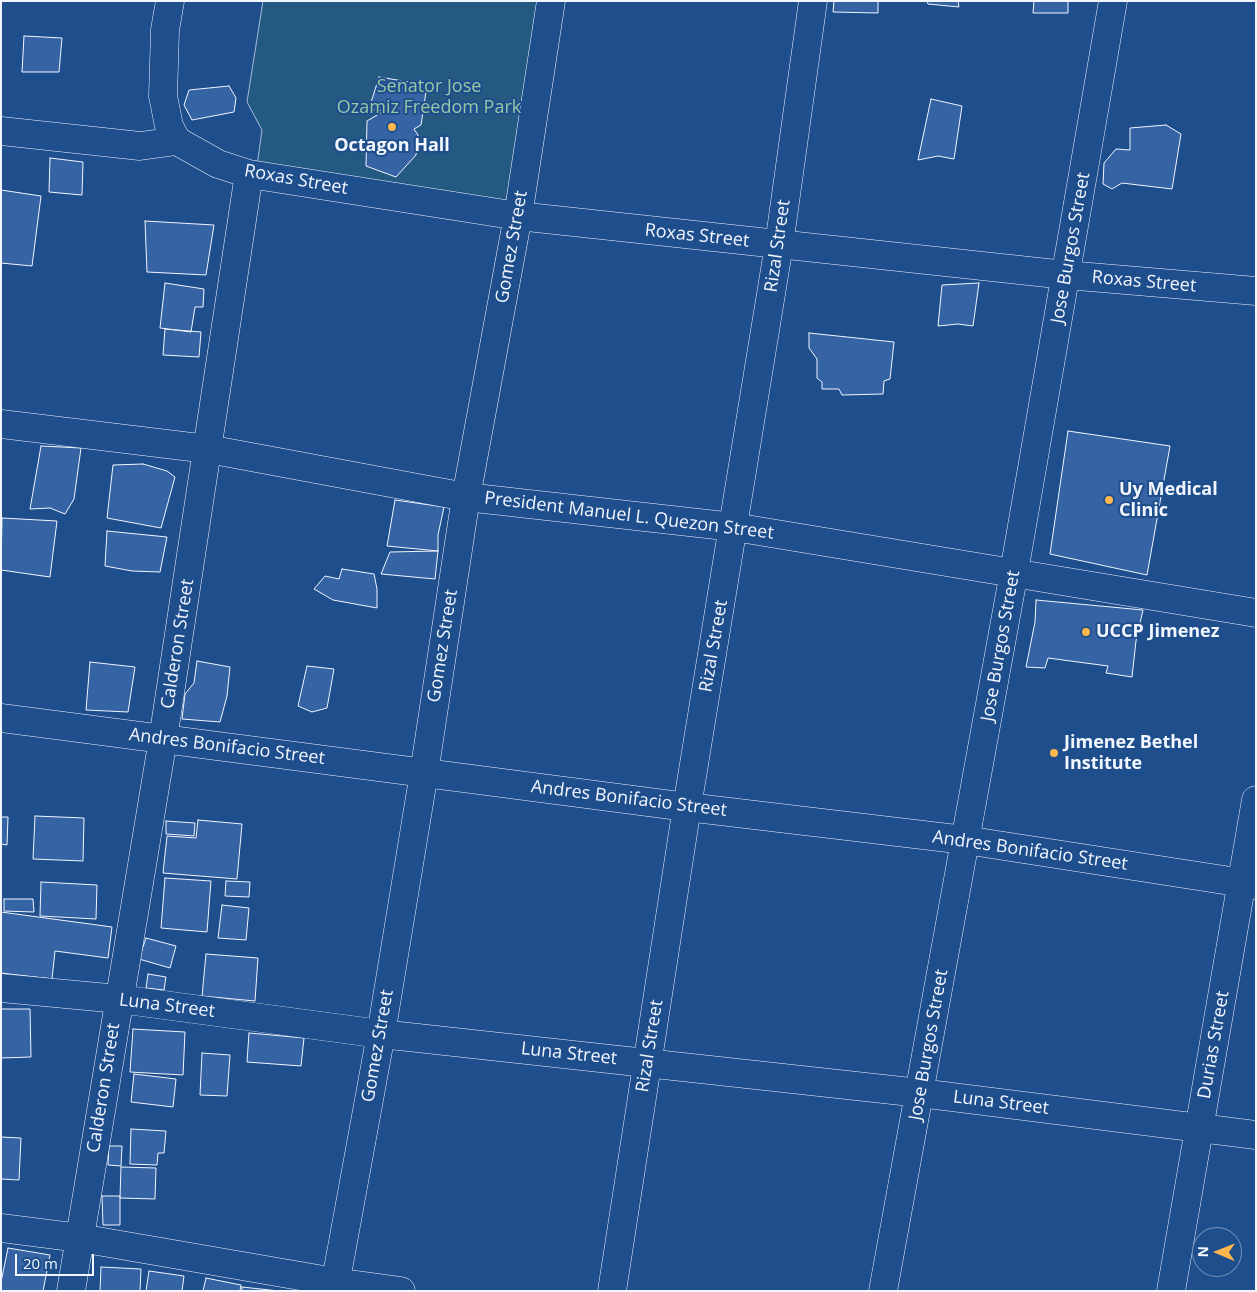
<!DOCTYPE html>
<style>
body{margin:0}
#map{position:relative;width:1257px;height:1292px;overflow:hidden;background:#1f4e8c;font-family:"Open Sans",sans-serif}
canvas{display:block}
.frame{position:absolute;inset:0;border:2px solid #f2f6ff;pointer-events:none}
.north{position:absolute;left:1192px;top:1227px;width:50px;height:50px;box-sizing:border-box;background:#1f4e8c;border:1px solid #7391ba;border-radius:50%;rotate:271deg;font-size:14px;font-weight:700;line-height:20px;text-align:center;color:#f2f6ff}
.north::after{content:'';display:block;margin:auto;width:18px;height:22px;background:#ffb74d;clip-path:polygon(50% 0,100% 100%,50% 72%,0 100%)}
.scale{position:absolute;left:15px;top:1254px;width:79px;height:22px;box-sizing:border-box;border:2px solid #f2f6ff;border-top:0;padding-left:6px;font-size:15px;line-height:18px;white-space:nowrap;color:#f2f6ff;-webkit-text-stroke:4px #1f4e8c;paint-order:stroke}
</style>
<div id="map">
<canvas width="1257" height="1292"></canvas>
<div class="frame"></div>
<div class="north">N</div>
<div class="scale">20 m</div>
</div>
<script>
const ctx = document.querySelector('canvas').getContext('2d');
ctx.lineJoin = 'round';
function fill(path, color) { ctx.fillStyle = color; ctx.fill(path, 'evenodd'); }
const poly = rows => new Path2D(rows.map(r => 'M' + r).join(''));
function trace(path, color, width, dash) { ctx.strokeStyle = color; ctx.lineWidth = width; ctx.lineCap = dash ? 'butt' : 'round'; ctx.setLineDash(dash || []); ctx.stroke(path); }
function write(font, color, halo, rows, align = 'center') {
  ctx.font = font + ' "Open Sans",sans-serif'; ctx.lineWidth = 4; ctx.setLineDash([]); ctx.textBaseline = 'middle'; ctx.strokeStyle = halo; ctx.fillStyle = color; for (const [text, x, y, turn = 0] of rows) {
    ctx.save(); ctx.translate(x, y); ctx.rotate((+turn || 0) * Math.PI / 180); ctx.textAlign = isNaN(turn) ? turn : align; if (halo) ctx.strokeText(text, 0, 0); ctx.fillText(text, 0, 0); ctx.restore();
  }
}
const green = poly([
 [263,1,542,1,511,209,257,166,262,130,247,102,263,1]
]);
fill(green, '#245a82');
trace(green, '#a8bbd7', 1);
const building = poly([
 [834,1,878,1,878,13,833,12,834,1],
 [927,1,958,1,959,7,928,4,927,1],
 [1034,1,1068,1,1068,13,1033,13,1034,1],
 [24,36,62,38,59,72,22,72,24,36],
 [379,77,427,85,421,125,414,129,418,135,416,155,396,177,366,166,367,121,384,111,369,109,379,77],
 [229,86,236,98,234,112,192,120,184,105,189,90,229,86],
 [931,99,962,106,954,159,938,156,918,160,931,99],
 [1166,125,1181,134,1172,189,1122,183,1112,189,1103,184,1104,163,1116,149,1130,150,1130,128,1166,125],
 [50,158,83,162,82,195,49,192,50,158],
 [1,190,41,196,32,266,1,263,1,190],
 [145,221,214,225,206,275,147,272,145,221],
 [165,283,204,289,203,307,195,307,191,332,160,328,165,283],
 [979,283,973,326,958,324,938,326,942,285,979,283],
 [165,329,201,332,199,357,163,355,165,329],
 [809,333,894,342,890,379,884,381,883,394,842,395,839,389,822,389,822,382,817,378,817,359,809,348,809,333],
 [1068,431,1170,446,1147,575,1050,554,1068,431],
 [41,446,81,448,74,499,65,514,50,508,30,509,41,446],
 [143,464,167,471,175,477,161,528,107,518,113,465,143,464],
 [395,500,444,507,438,535,438,551,387,546,395,500],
 [2,518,57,521,50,577,1,570,2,518],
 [107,531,167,537,160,572,132,571,105,566,107,531],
 [438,551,435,579,381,574,390,552,438,551],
 [342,569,374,574,377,589,377,608,333,600,314,589,325,576,339,579,342,569],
 [1036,600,1143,610,1136,641,1132,677,1106,673,1108,666,1048,658,1045,668,1026,667,1035,622,1036,600],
 [197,661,230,667,227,696,220,722,182,719,185,694,194,683,197,661],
 [90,662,135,667,128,712,86,710,90,662],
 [307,666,334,669,327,708,312,712,298,706,307,666],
 [35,816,84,818,83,861,33,859,35,816],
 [1,817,8,817,7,845,1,844,1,817],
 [198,820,242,824,237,879,163,873,167,836,196,838,198,820],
 [166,821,195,823,194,836,166,834,166,821],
 [165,878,211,881,207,932,161,928,165,878],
 [226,881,250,882,249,897,225,896,226,881],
 [41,882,97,885,96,919,40,916,41,882],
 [4,899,33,899,34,912,4,911,4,899],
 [222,905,249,908,246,940,218,938,222,905],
 [1,912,112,927,108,958,55,951,52,979,1,973,1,912],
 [146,938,176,946,170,968,139,959,146,938],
 [206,954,258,958,255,1001,202,996,206,954],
 [148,974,166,977,164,990,146,988,148,974],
 [1,1009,30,1009,31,1057,1,1058,1,1009],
 [133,1029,185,1032,183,1075,130,1072,133,1029],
 [249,1033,304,1038,301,1066,247,1062,249,1033],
 [202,1053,230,1055,227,1096,200,1095,202,1053],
 [134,1074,176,1079,173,1107,131,1102,134,1074],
 [131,1129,166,1131,164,1153,158,1153,157,1165,130,1164,131,1129],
 [1,1137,21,1138,19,1180,1,1179,1,1137],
 [109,1146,122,1146,121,1166,108,1165,109,1146],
 [121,1167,156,1168,155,1199,120,1198,121,1167],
 [102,1196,120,1196,120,1225,103,1225,102,1196],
 [8,1248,50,1255,43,1291,1,1291,1,1282,8,1248],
 [101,1267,141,1269,140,1291,100,1291,101,1267],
 [149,1271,184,1276,182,1291,146,1291,149,1271],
 [206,1278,241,1285,240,1291,203,1291,206,1278],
 [242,1287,279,1291,242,1291,242,1287]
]);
fill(building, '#3563a3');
trace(building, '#f2f6ff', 1);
const minor = poly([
 [170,1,165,30,163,96,169,126,177,141],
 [1,131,140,146,177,141],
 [177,141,218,164,249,174,518,216,1066,275,1256,291],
 [1,424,208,449,466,497,734,527,1256,613],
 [1,718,687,807,965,840,1256,885],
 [1,988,119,999,381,1034,920,1093,1256,1135],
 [1,1228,80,1238,335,1282,401,1291],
 [71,1291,163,739,249,174],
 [334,1291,381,1034,424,773,466,497,518,216,551,1],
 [883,1291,1014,572,1113,1],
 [1171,1291,1256,800]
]);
const major = poly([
 [612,1291,687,807,779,245,813,1]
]);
trace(minor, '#f2f6ff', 29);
trace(major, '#f2f6ff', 29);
trace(minor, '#1f4e8c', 28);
trace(major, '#1f4e8c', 28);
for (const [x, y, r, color] of [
 [392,127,5,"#ffb74d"],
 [1109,500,5,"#ffb74d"],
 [1086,632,5,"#ffb74d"],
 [1054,753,5,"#ffb74d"]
]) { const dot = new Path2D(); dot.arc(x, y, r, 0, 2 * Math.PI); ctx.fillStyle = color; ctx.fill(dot); trace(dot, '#1f4e8c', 2); }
write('18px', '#97c8a6', '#1f4e8c', [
 ["Senator Jose",429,87],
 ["Ozamiz Freedom Park",429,108]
]);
write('bold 18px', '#f2f6ff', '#1f4e8c', [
 ["Octagon Hall",392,146,"center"],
 ["Uy Medical",1119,490],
 ["Clinic",1119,511],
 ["UCCP Jimenez",1096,632],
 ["Jimenez Bethel",1064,743],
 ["Institute",1064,764]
], 'left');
write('18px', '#f2f6ff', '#1f4e8c', [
 ["Roxas Street",296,180,10],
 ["Roxas Street",697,236,6],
 ["Rizal Street",778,246,-82],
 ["Gomez Street",512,247,-80],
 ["Jose Burgos Street",1071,248,-80],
 ["Roxas Street",1144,282,5],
 ["President Manuel L. Quezon Street",629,516,7],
 ["Calderon Street",178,644,-81],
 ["Gomez Street",443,646,-81],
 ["Rizal Street",714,646,-80],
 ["Jose Burgos Street",1001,646,-80],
 ["Andres Bonifacio Street",227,747,7],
 ["Andres Bonifacio Street",629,799,7],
 ["Andres Bonifacio Street",1030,851,8],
 ["Luna Street",167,1006,7],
 ["Jose Burgos Street",929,1045,-80],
 ["Durias Street",1214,1045,-80],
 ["Gomez Street",378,1046,-80],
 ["Rizal Street",650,1046,-81],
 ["Luna Street",569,1054,6],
 ["Calderon Street",104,1088,-81],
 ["Luna Street",1001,1103,7]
]);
</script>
